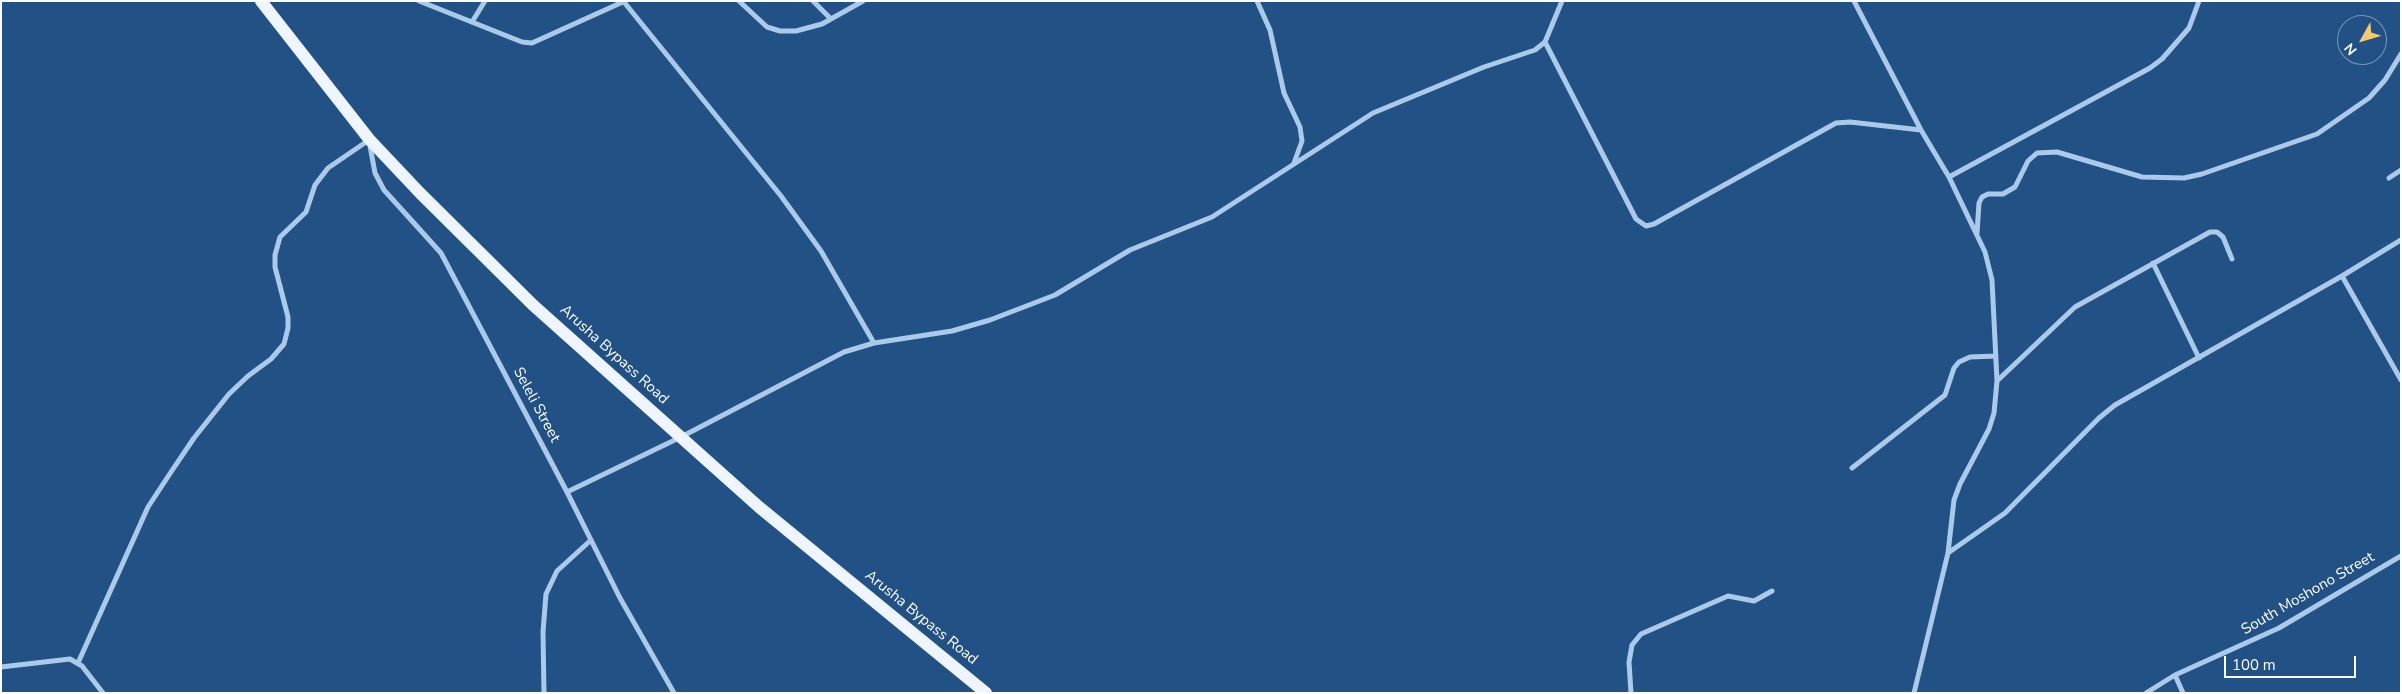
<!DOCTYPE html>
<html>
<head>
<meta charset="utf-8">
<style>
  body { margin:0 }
  #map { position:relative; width:2402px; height:694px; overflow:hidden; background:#225186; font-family:"Nunito Sans",sans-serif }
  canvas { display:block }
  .frame { position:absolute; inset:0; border:2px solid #fff; pointer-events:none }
  .north { position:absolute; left:2337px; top:15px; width:50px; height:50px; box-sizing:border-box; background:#225186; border:1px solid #7a97b6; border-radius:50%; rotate:231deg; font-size:14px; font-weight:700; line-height:20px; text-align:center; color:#fff }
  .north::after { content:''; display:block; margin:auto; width:18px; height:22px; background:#f5c96d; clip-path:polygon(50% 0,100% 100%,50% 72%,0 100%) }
  .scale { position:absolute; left:2224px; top:656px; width:132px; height:22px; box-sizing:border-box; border:2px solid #fff; border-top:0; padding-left:6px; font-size:15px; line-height:18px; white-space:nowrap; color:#fff; -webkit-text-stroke:4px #225186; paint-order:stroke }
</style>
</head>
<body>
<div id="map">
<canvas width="2402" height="694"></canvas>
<div class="frame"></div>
<div class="north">N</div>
<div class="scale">100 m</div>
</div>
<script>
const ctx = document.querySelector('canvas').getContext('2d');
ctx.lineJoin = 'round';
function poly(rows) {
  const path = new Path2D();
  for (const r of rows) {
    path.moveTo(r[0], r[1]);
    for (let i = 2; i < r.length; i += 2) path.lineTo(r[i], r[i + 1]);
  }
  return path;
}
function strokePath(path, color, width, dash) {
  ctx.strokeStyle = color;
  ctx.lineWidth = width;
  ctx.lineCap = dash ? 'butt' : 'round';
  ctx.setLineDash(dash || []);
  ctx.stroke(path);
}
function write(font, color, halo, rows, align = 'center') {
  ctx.font = font + ' "Nunito Sans",sans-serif';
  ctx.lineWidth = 5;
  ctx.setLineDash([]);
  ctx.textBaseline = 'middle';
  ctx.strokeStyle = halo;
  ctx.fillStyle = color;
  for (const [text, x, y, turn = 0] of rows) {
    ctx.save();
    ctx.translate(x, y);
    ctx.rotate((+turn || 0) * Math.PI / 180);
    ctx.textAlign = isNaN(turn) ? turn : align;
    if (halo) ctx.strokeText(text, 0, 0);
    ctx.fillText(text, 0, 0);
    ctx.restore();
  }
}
strokePath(poly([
  [419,1,522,42,532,43,625,1],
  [739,1,767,27,780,31,796,31,822,24,863,1],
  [813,1,831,19],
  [1257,1,1270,30,1284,93,1300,127,1302,141,1294,163],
  [1854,1,1921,130,1949,177,1985,252,1992,280,1997,381,1994,413,1989,429,1960,484,1954,500,1948,553,1914,693],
  [624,2,781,196,821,251,874,343],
  [472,22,485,1],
  [1545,42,1636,219,1646,226,1654,224,1836,123,1850,122,1921,130],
  [370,146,375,173,384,190,441,253,567,492,620,598,674,693],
  [1949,177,2150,68,2162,59,2189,28,2199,1],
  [2389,178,2401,170],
  [1977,233,1979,203,1982,197,1988,194,2003,194,2015,187,2028,161,2037,153,2057,152,2142,177,2184,178,2202,174,2317,134,2369,98,2385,80,2401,54],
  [2153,263,2199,358],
  [2342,276,2401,380],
  [1997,381,2075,307,2210,232,2217,232,2223,237,2232,259],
  [1852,468,1945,395,1954,368,1959,362,1970,357,1996,356],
  [567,492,681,437,844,352,874,343,952,331,990,320,1055,295,1130,250,1212,217,1373,113,1484,67,1535,50,1545,42,1562,1],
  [1948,553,2005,513,2099,418,2115,405,2342,276,2401,240],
  [78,663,148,507,171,472,194,438,229,394,248,376,271,359,284,344,288,328,288,317,275,267,275,255,280,237,306,212,315,185,328,168,369,140],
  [1,667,70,659,82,666,103,693],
  [2175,675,2183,693],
  [544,693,543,632,546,594,557,571,591,540],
  [1631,693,1629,662,1632,645,1641,634,1728,596,1754,601,1772,591],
  [2146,693,2175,675,2279,628,2401,556]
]), '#abcae9', 5);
strokePath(poly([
  [261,1,369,139,420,193,533,305,759,507,986,693]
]), '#eff5fe', 12);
write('15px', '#fff', '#225186', [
  ["Arusha Bypass Road",614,355,42],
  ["Seleli Street",536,405,62],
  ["South Moshono Street",2308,594,-30],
  ["Arusha Bypass Road",921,618,39]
]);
</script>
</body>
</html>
